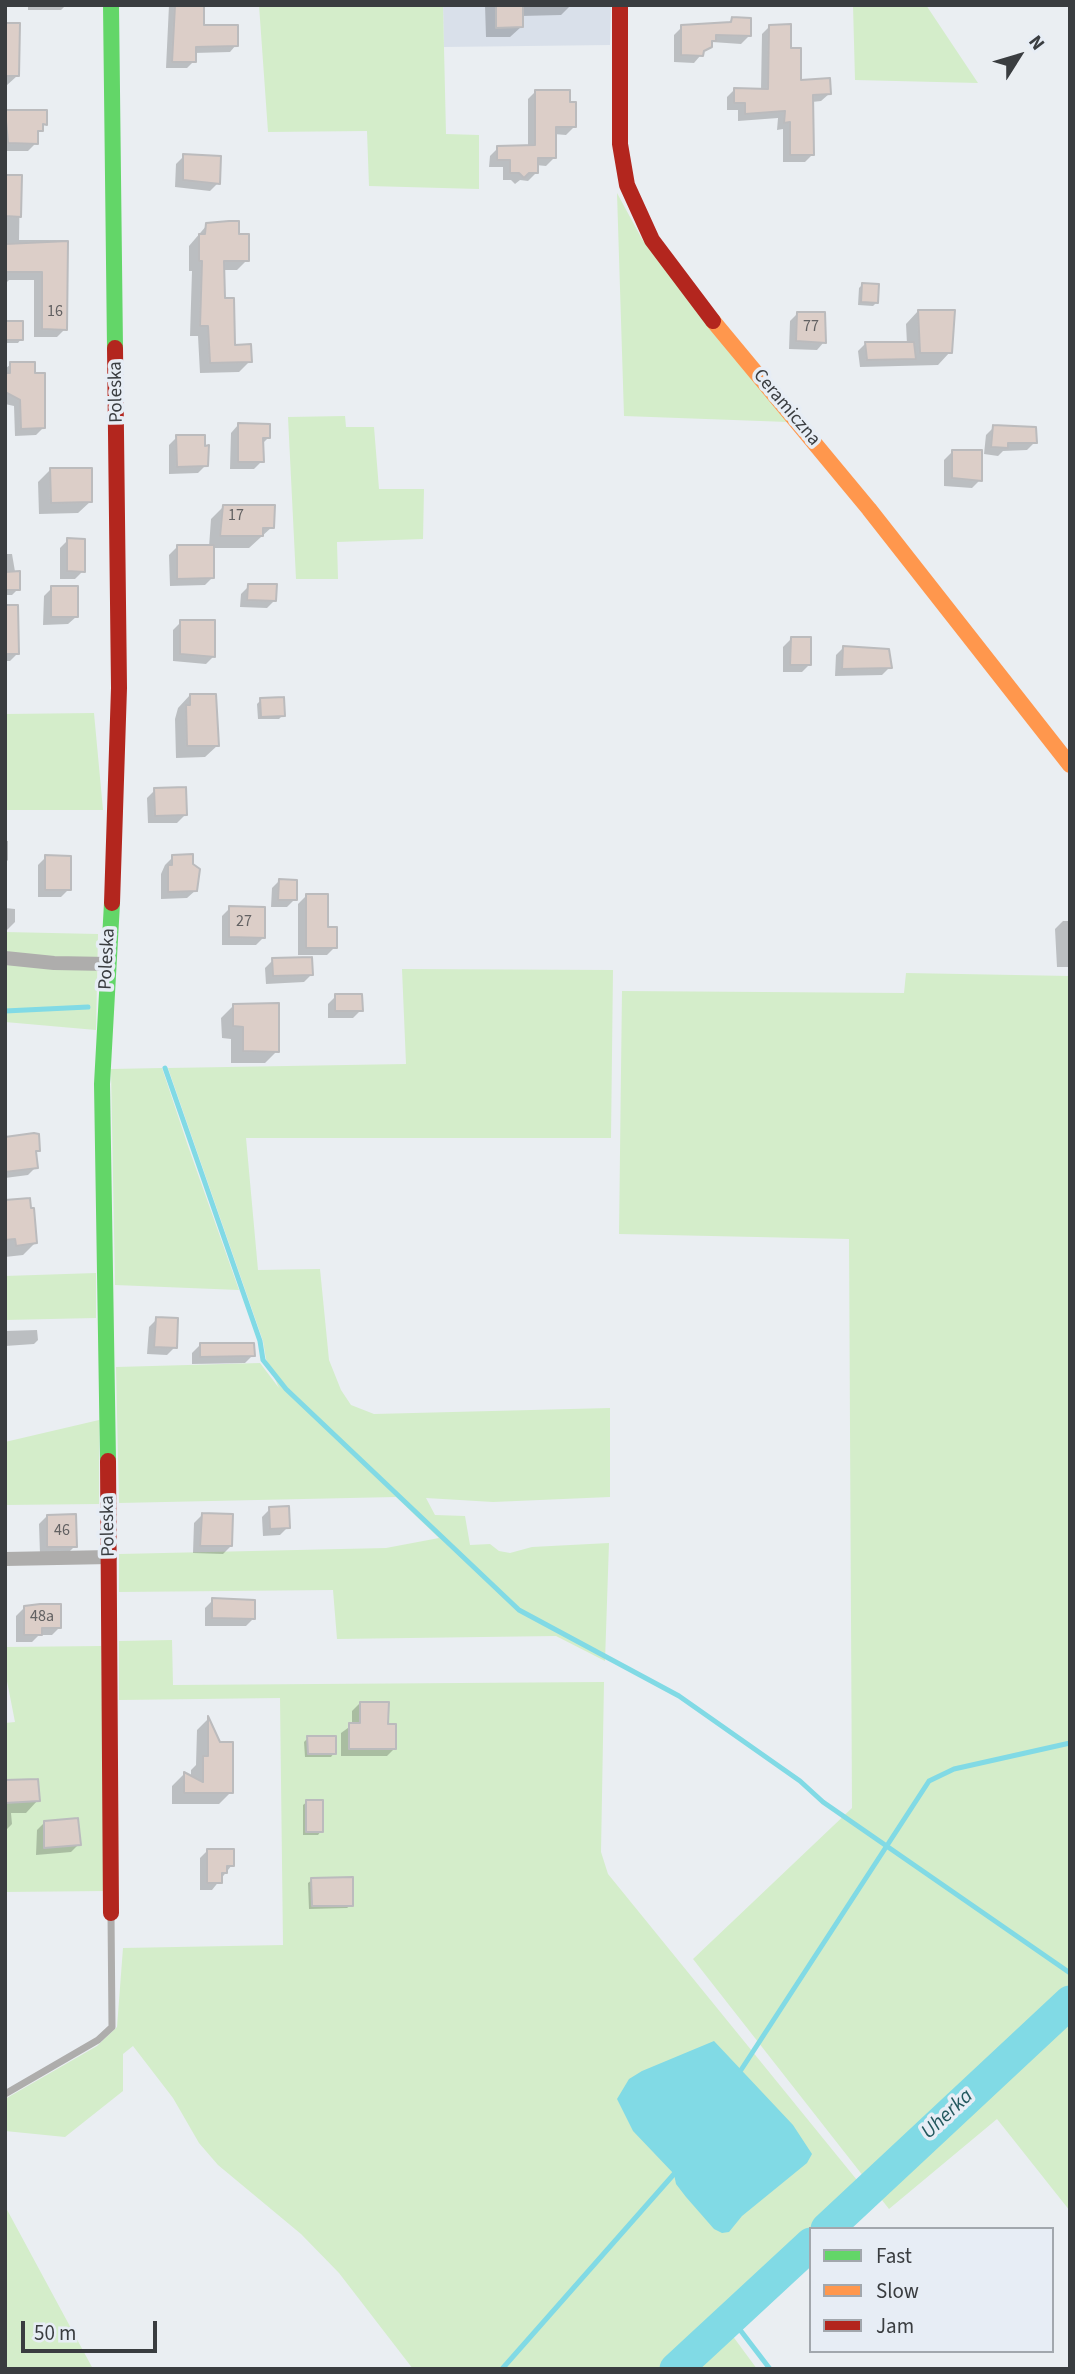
<!DOCTYPE html>
<html>
<head>
<meta charset="utf-8">
<style>
  body { margin:0 }
  #map { position:relative; width:1075px; height:2374px; overflow:hidden; background:#eaeef2; font-family:"Source Sans 3",sans-serif }
  canvas { display:block }
  .frame { position:absolute; inset:0; border:7px solid #3a3d40; pointer-events:none }
  .legend { position:absolute; left:809px; top:2227px; width:245px; height:126px; box-sizing:border-box; background:#e7edf5; border:2px solid #a2a7ad; margin:0; padding:9px 12px; list-style:none; font-size:21px; color:#3a3d40 }
  .legend li { display:flex; align-items:center; gap:14px; height:35px }
  .legend b { width:35px; border:2px solid #a2a7ad }
  .north { position:absolute; left:984px; top:21px; width:70px; height:70px; -webkit-text-stroke:5px #e7edf5; paint-order:stroke; rotate:53deg; font-size:19px; font-weight:700; line-height:28px; text-align:center; color:#3a3d40 }
  .north::after { content:''; display:block; margin:auto; width:24px; height:32px; background:#3a3d40; clip-path:polygon(50% 0,100% 100%,50% 72%,0 100%) }
  .scale { position:absolute; left:21px; top:2321px; width:136px; height:32px; box-sizing:border-box; border:4px solid #3a3d40; border-top:0; padding-left:9px; font-size:21px; line-height:24px; white-space:nowrap; color:#3a3d40; -webkit-text-stroke:5px #e7edf5; paint-order:stroke }
</style>
</head>
<body>
<div id="map">
<canvas width="1075" height="2374"></canvas>
<div class="frame"></div>
<ul class="legend">
<li><b style="height:9px;background:#63d668"></b>Fast</li>
<li><b style="height:9px;background:#ff974d"></b>Slow</li>
<li><b style="height:9px;background:#b3261e"></b>Jam</li>
</ul>
<div class="north">N</div>
<div class="scale">50 m</div>
</div>
<script>
const ctx = document.querySelector('canvas').getContext('2d');
ctx.lineJoin = 'round';
function fillPath(path, color) {
  ctx.fillStyle = color;
  ctx.fill(path, 'evenodd');
}
function poly(rows) {
  const path = new Path2D();
  for (const r of rows) {
    path.moveTo(r[0], r[1]);
    for (let i = 2; i < r.length; i += 2) path.lineTo(r[i], r[i + 1]);
  }
  return path;
}
function strokePath(path, color, width, dash) {
  ctx.strokeStyle = color;
  ctx.lineWidth = width;
  ctx.lineCap = dash ? 'butt' : 'round';
  ctx.setLineDash(dash || []);
  ctx.stroke(path);
}
function write(font, color, halo, rows, align = 'center') {
  ctx.font = font + ' "Source Sans 3",sans-serif';
  ctx.lineWidth = 7;
  ctx.setLineDash([]);
  ctx.textBaseline = 'middle';
  ctx.strokeStyle = halo;
  ctx.fillStyle = color;
  for (const [text, x, y, turn = 0] of rows) {
    ctx.save();
    ctx.translate(x, y);
    ctx.rotate((+turn || 0) * Math.PI / 180);
    ctx.textAlign = isNaN(turn) ? turn : align;
    if (halo) ctx.strokeText(text, 0, 0);
    ctx.fillText(text, 0, 0);
    ctx.restore();
  }
}
fillPath(poly([
  [443,5,611,5,610,45,444,47]
]), '#d9e0ea');
fillPath(poly([
  [259,5,443,5,446,134,479,135,479,189,369,186,367,131,268,132],
  [853,5,926,5,978,83,855,80],
  [617,193,642,239,788,422,624,416],
  [345,416,346,427,374,427,379,489,424,489,423,539,337,542,338,579,296,579,288,417],
  [94,713,103,810,5,810,5,714],
  [5,932,98,934,96,1030,5,1022],
  [402,969,613,970,611,1138,246,1138,258,1270,320,1269,329,1360,341,1390,351,1405,374,1414,610,1408,610,1497,493,1502,426,1498,435,1515,465,1516,470,1545,490,1544,499,1551,510,1553,532,1547,609,1543,605,1661,556,1636,337,1639,333,1590,119,1592,119,1554,386,1548,439,1538,396,1497,119,1503,116,1367,260,1363,279,1388,266,1359,263,1341,168,1068,406,1064],
  [906,973,1070,976,1070,2211,997,2119,889,2209,693,1959,852,1808,849,1239,619,1234,622,991,904,993],
  [162,1068,188,1146,239,1290,115,1285,111,1069],
  [96,1273,96,1318,5,1320,5,1276],
  [99,1420,99,1504,5,1505,5,1442],
  [172,1640,173,1685,604,1682,601,1852,608,1874,861,2185,662,2369,413,2369,339,2273,301,2234,218,2165,199,2143,173,2098,133,2046,123,2054,123,2091,65,2137,5,2131,5,2099,97,2046,117,2027,123,1948,283,1945,280,1698,119,1700,119,1641],
  [101,1646,105,1891,5,1892,5,1723,15,1722,5,1671,5,1647],
  [5,2206,93,2369,5,2369],
  [732,2335,757,2369,694,2369]
]), '#d4edca');
fillPath(poly([
  [714,2041,793,2125,812,2154,807,2163,742,2216,729,2232,722,2233,714,2229,686,2197,676,2184,674,2174,633,2131,617,2099,629,2079,642,2071]
]), '#81dae5');
fillPath(poly([
  [28,5,66,5,61,10,28,10],
  [169,5,202,5,202,26,236,45,230,52,194,53,194,61,187,68,166,68],
  [485,5,571,5,561,15,521,16,521,27,510,37,486,37],
  [732,19,749,36,741,44,712,42,694,63,674,62,674,35,682,27,727,24],
  [5,25,17,76,6,86,5,86],
  [770,26,789,50,799,82,829,94,821,101,812,102,813,154,805,162,783,162,783,129,777,130,778,118,738,121,738,110,727,110,727,97,735,89,761,90,762,34],
  [536,91,574,127,566,135,554,134,554,158,546,166,536,165,536,173,528,181,520,180,515,184,511,180,503,180,503,167,489,167,490,156,498,148,528,147,528,99],
  [5,112,45,124,36,135,36,143,28,151,5,151],
  [184,156,218,183,210,191,175,187,176,164],
  [5,176,20,177,19,240,67,240,65,329,57,337,34,337,34,280,9,280,5,284],
  [207,225,237,236,247,260,237,270,223,270,223,300,233,346,250,361,239,372,200,373,198,336,190,336,192,271,189,271,189,246],
  [863,284,876,303,873,306,858,305,859,288],
  [918,311,950,352,938,365,860,367,858,351,866,343,907,344,906,324],
  [798,313,824,342,817,350,789,349,790,321],
  [5,322,21,339,18,343,5,343],
  [11,364,43,428,36,435,15,436,14,406,5,404,5,369],
  [238,425,269,437,262,444,262,461,254,469,230,469,231,433],
  [994,427,1035,442,1027,450,1003,451,998,456,984,454,986,435],
  [177,437,206,465,198,473,169,474,169,445],
  [952,452,980,480,972,488,944,486,944,460],
  [50,470,91,501,78,513,39,514,38,482],
  [224,506,272,527,249,548,212,548,213,577,205,585,170,586,169,555,177,547,209,547,211,519],
  [68,540,83,571,75,579,60,579,60,548],
  [5,554,12,554,18,589,12,595,5,595],
  [249,586,275,600,267,608,240,607,241,594],
  [52,588,76,617,68,624,43,625,44,596],
  [181,622,214,656,206,664,173,661,173,630],
  [5,626,18,653,10,661,5,661],
  [791,639,810,664,802,672,783,672,783,647],
  [844,647,890,667,882,675,835,676,836,655],
  [190,695,218,745,205,757,176,758,175,719,178,708],
  [261,700,283,715,279,719,258,719,257,704],
  [155,790,185,815,177,823,148,823,147,798],
  [5,841,8,841,8,860,5,863],
  [192,856,196,890,187,898,161,899,161,874,165,865,173,857],
  [46,857,69,889,61,897,38,897,38,865],
  [280,880,295,899,287,907,271,907,272,888],
  [306,896,335,947,327,955,298,955,298,904],
  [5,908,15,909,15,922,7,930],
  [230,908,264,937,256,945,222,945,222,916],
  [1063,921,1070,921,1070,967,1057,967,1055,929],
  [273,960,312,974,304,982,266,984,265,968],
  [336,996,361,1010,353,1018,328,1018,328,1004],
  [234,1005,277,1051,265,1063,231,1063,231,1039,222,1038,221,1018],
  [5,1140,39,1150,35,1154,36,1167,28,1175,5,1178],
  [5,1202,35,1243,23,1255,5,1257],
  [157,1319,175,1347,167,1355,147,1354,149,1327],
  [37,1330,38,1340,34,1344,5,1346,5,1331],
  [200,1345,253,1355,245,1363,192,1364,192,1353],
  [270,1509,288,1527,280,1535,263,1536,262,1517],
  [202,1515,231,1546,223,1554,193,1553,194,1523],
  [47,1516,75,1546,67,1554,40,1554,39,1524],
  [213,1600,254,1618,246,1626,205,1626,205,1608],
  [24,1608,60,1627,52,1635,39,1635,32,1642,16,1642,16,1616],
  [360,1703,387,1725,395,1748,387,1756,341,1756,341,1733,352,1725,352,1711],
  [208,1719,219,1744,231,1792,219,1804,172,1804,172,1786,184,1774,191,1778,191,1770,196,1765,197,1730],
  [308,1738,334,1753,331,1757,305,1757,304,1742],
  [5,1782,38,1800,26,1813,11,1813,12,1824,5,1831],
  [307,1802,321,1831,318,1835,303,1835,303,1805],
  [45,1822,79,1844,71,1852,36,1855,37,1830],
  [208,1850,232,1865,212,1890,200,1890,200,1858],
  [312,1880,351,1905,347,1908,309,1909,308,1883]
]), '#0003');
strokePath(poly([
  [5,1011,88,1007],
  [165,1068,260,1341,263,1360,286,1389,519,1610,679,1696,800,1781,823,1802,1070,1973],
  [741,2070,929,1781,954,1769,1070,1743],
  [731,2318,770,2369],
  [502,2369,674,2174]
]), '#81dae5', 5);
strokePath(poly([
  [827,2229,1070,2002],
  [676,2369,811,2244]
]), '#81dae5', 33);
const building = poly([
  [175,5,204,5,204,25,238,25,238,46,196,47,196,62,172,62,175,5],
  [496,5,523,5,523,27,496,28,496,5],
  [732,17,751,18,751,36,716,35,716,41,712,41,712,47,704,51,703,56,681,55,681,25,731,22,732,17],
  [5,23,20,23,19,76,5,76,5,23],
  [791,24,791,48,801,48,801,80,830,78,831,94,813,95,814,155,790,155,790,122,784,123,785,111,745,114,745,103,734,103,734,88,768,89,769,25,791,24],
  [535,90,570,90,570,102,576,102,576,127,556,127,556,158,538,158,538,173,529,173,524,178,519,173,510,173,510,160,497,160,497,146,535,145,535,90],
  [5,110,47,110,47,125,43,124,43,131,38,131,38,144,8,143,5,110],
  [183,154,221,156,220,184,183,180,183,154],
  [5,175,22,175,21,217,5,216,5,175],
  [229,221,239,221,239,234,249,234,249,261,224,261,225,298,234,298,235,345,251,344,252,362,210,363,208,326,200,326,202,261,199,261,199,234,205,234,206,223,229,221],
  [68,241,67,330,42,329,42,272,5,272,5,244,68,241],
  [862,283,879,284,878,303,861,302,862,283],
  [918,310,955,310,952,353,920,353,918,310],
  [797,312,825,312,826,343,796,341,797,312],
  [5,321,23,321,23,340,5,340,5,321],
  [865,342,914,342,916,359,867,360,865,342],
  [10,362,35,362,35,373,45,373,45,428,21,429,20,400,5,392,5,373,10,373,10,362],
  [238,423,270,424,270,438,263,438,264,462,238,462,238,423],
  [993,425,1036,427,1037,443,1008,443,1008,448,991,447,993,425],
  [176,435,205,435,205,446,209,445,208,466,177,467,176,435],
  [952,450,982,450,982,481,952,478,952,450],
  [50,468,92,468,92,502,51,503,50,468],
  [223,505,275,505,274,528,263,528,263,536,220,536,223,505],
  [67,538,85,539,85,572,67,571,67,538],
  [177,545,214,545,214,578,177,579,177,545],
  [20,571,20,590,5,590,5,572,20,571],
  [248,584,277,584,276,601,247,600,248,584],
  [51,586,78,586,78,617,51,617,51,586],
  [5,605,18,605,19,654,5,654,5,605],
  [180,620,215,620,215,657,180,654,180,620],
  [791,637,811,637,811,665,790,665,791,637],
  [843,646,889,649,892,668,842,669,843,646],
  [190,694,216,694,219,746,187,746,186,705,190,705,190,694],
  [284,697,285,716,261,717,260,698,284,697],
  [186,787,187,815,155,816,154,788,186,787],
  [193,854,193,864,200,869,197,891,168,892,168,865,172,865,172,855,193,854],
  [45,855,71,856,71,890,45,890,45,855],
  [279,879,297,880,297,900,278,900,279,879],
  [306,894,328,894,328,927,337,927,337,948,306,948,306,894],
  [229,906,265,907,265,938,229,937,229,906],
  [312,957,313,975,273,976,272,958,312,957],
  [335,994,362,994,363,1011,335,1011,335,994],
  [279,1003,279,1052,243,1051,243,1027,233,1026,233,1004,279,1003],
  [34,1133,39,1134,40,1151,36,1151,38,1168,5,1172,5,1137,34,1133],
  [30,1198,31,1208,34,1208,37,1243,16,1246,15,1239,5,1240,5,1200,30,1198],
  [156,1317,178,1318,177,1348,154,1347,156,1317],
  [200,1343,254,1343,255,1356,200,1357,200,1343],
  [289,1506,290,1528,270,1529,269,1507,289,1506],
  [202,1513,233,1514,232,1546,200,1546,202,1513],
  [76,1514,77,1547,47,1547,47,1515,76,1514],
  [212,1598,255,1600,255,1619,212,1618,212,1598],
  [40,1604,61,1604,61,1628,42,1628,42,1635,24,1635,24,1606,40,1604],
  [360,1702,389,1702,388,1724,396,1724,396,1749,349,1749,349,1723,360,1723,360,1702],
  [208,1716,220,1742,233,1742,233,1793,184,1793,184,1772,203,1782,203,1756,208,1756,208,1716],
  [307,1736,336,1736,336,1754,308,1754,307,1736],
  [38,1779,40,1801,5,1803,5,1780,38,1779],
  [306,1800,323,1800,323,1832,306,1832,306,1800],
  [78,1818,81,1845,44,1848,44,1821,78,1818],
  [207,1849,234,1849,234,1866,227,1866,227,1873,222,1873,222,1883,207,1883,207,1849],
  [353,1877,353,1906,312,1906,311,1878,353,1877]
]);
fillPath(building, '#dccec8');
strokePath(building, '#bbbbbd', 2);
strokePath(poly([
  [5,2094,98,2040,112,2027,111,1913]
]), '#aeadac', 7);
strokePath(poly([
  [5,958,54,963,108,964],
  [5,1559,110,1557]
]), '#aeadac', 14);
strokePath(poly([
  [111,5,115,348],
  [108,1461,102,1084,112,903]
]), '#63d668', 16);
strokePath(poly([
  [713,321,869,509,1070,765]
]), '#ff974d', 16);
strokePath(poly([
  [620,5,620,144,627,185,652,240,713,321],
  [112,903,119,688,115,348],
  [108,1461,111,1913]
]), '#b3261e', 16);
write('16px', '#626162', null, [
  ["16",55,312],
  ["77",811,327],
  ["17",236,516],
  ["27",244,922],
  ["46",62,1531],
  ["48a",42,1617]
]);
write('19px', '#3a3d40', '#e7edf5', [
  ["Poleska",117,392,-91],
  ["Ceramiczna",786,408,50],
  ["Poleska",108,959,-87],
  ["Poleska",109,1526,-91]
]);
write('italic 21px', '#24595f', '#e7edf5', [
  ["Uherka",948,2115,-43]
]);
</script>
</body>
</html>
